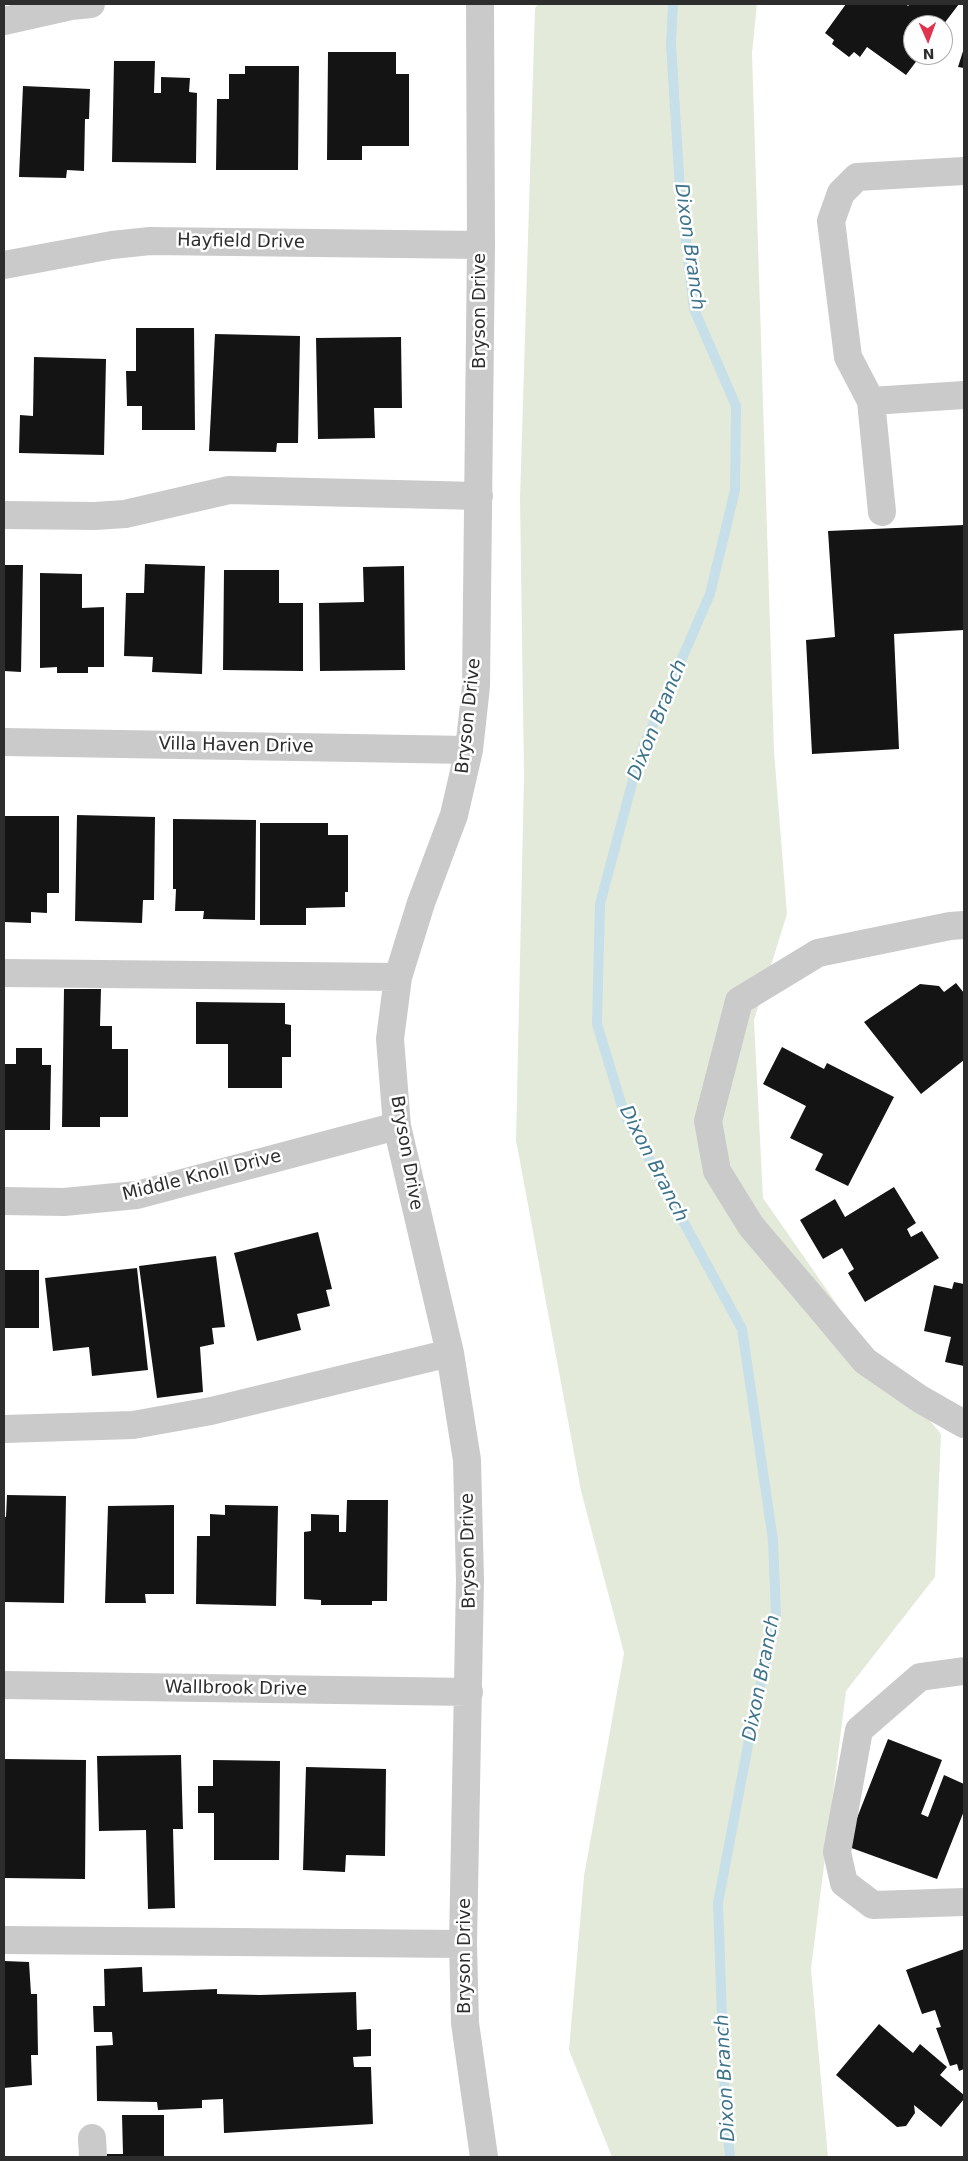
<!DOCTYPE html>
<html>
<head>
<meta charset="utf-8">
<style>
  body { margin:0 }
  #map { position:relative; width:968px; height:2161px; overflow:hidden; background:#fff; font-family:"DejaVu Sans",sans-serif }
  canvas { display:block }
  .frame { position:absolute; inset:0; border:5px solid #2d2d2d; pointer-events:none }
  .north { position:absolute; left:903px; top:15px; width:50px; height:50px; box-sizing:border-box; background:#fff; border:1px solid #ababab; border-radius:50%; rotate:178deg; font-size:14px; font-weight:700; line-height:20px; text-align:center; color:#2d2d2d }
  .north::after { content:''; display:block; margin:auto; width:18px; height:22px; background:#de3450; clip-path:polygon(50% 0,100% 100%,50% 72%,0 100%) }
</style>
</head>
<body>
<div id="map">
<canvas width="968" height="2161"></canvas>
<div class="frame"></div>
<div class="north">N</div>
</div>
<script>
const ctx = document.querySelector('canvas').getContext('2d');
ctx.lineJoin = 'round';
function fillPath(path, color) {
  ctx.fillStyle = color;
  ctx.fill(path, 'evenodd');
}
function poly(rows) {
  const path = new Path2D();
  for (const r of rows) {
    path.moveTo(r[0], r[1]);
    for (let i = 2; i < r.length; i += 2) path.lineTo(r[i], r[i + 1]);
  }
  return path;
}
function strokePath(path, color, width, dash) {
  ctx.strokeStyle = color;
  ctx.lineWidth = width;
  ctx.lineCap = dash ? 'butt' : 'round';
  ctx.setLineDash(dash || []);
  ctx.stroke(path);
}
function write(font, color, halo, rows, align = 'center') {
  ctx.font = font + ' "DejaVu Sans",sans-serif';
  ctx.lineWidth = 5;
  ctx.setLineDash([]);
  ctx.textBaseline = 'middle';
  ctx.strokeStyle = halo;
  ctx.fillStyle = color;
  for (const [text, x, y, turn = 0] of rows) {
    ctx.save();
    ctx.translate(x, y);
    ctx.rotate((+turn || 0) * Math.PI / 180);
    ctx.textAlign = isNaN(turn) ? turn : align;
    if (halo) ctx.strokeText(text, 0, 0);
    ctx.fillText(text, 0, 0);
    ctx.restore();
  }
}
fillPath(poly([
  [538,4,757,4,752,53,774,751,787,914,754,1020,763,1198,852,1326,941,1434,935,1577,846,1691,811,1969,828,2157,612,2157,569,2050,584,1876,624,1653,581,1491,516,1140,524,776,520,499,535,8]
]), '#e4eada');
strokePath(poly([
  [673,4,671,44,680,190,694,309,736,406,735,490,710,594,639,757,600,904,597,1024,624,1113,742,1329,773,1540,776,1615,752,1724,718,1903,725,2103,730,2157]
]), '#c7dfe9', 10);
fillPath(poly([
  [846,4,906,4,908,6,910,4,959,4,943,25,913,25,913,55,921,55,906,75,867,47,860,57,854,52,849,57,832,44,834,40,825,33],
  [964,48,964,68,958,67],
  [328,52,396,52,396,74,409,74,409,146,362,146,362,160,327,160],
  [114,61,155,61,154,93,161,93,161,77,190,78,189,92,197,93,196,163,112,162],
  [245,66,299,66,298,170,216,170,217,99,229,99,229,74,245,74],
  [23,86,90,89,89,119,85,119,84,171,67,170,66,178,19,177],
  [136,328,194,328,195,430,142,430,142,406,127,406,126,371,136,371],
  [215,334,300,336,298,443,277,443,276,452,209,451],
  [401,337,402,408,374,408,375,438,318,439,316,338],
  [34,357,106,359,104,455,19,453,20,415,33,416],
  [964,525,964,630,894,634,899,749,812,754,806,640,835,637,828,531],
  [145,564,205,566,202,674,152,672,153,657,124,656,126,593,144,593],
  [4,565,23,565,21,672,4,671],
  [404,566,405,670,320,671,319,603,364,602,363,567],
  [224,570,279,570,279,603,303,603,303,671,223,670],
  [40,573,82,574,82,608,104,607,104,667,88,667,88,673,57,673,57,667,40,668],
  [77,815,155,817,154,900,143,900,142,923,75,921],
  [4,816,59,816,59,893,47,893,47,913,31,912,31,923,4,922],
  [173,819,256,820,255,920,203,919,204,911,175,911,176,889,173,889],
  [260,823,328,823,328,835,348,835,348,892,345,892,345,907,306,908,306,925,260,925],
  [956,983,964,993,964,1060,921,1094,864,1022,920,984,939,986,944,992],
  [64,989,101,989,100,1026,112,1026,112,1049,128,1049,128,1117,100,1117,100,1127,62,1127],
  [196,1002,285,1003,285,1024,291,1025,291,1057,282,1057,282,1088,228,1088,228,1044,196,1044],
  [782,1047,824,1069,827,1063,894,1097,848,1186,815,1170,823,1154,790,1138,806,1106,763,1084],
  [16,1048,42,1048,42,1065,51,1065,50,1130,4,1130,4,1064,16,1064],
  [894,1187,916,1223,907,1229,911,1237,922,1231,939,1258,865,1302,848,1273,854,1269,842,1248,823,1259,800,1220,835,1199,845,1217],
  [318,1232,332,1289,326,1290,330,1306,297,1314,301,1330,257,1341,234,1253],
  [216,1256,225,1327,212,1328,214,1344,200,1347,203,1392,157,1398,139,1266],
  [137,1268,148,1370,92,1376,89,1347,53,1351,45,1278],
  [4,1270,39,1270,39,1328,4,1328],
  [954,1282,964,1284,964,1366,945,1362,951,1337,924,1331,934,1285,952,1289],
  [7,1495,66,1496,64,1603,4,1602,4,1517,6,1517],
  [347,1500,388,1500,387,1601,372,1601,372,1605,321,1605,321,1600,304,1599,304,1532,311,1531,311,1514,339,1515,339,1532,346,1532],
  [174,1505,174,1594,145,1594,146,1603,105,1603,108,1506],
  [225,1505,278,1506,276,1606,196,1604,197,1536,210,1536,210,1514,225,1515],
  [888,1739,942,1760,921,1814,928,1817,944,1775,964,1784,964,1811,937,1879,846,1846],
  [181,1755,183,1829,173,1829,175,1908,148,1909,146,1830,99,1831,97,1756],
  [4,1759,86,1760,85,1879,4,1878],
  [213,1760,280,1761,279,1860,214,1860,214,1813,198,1813,198,1786,213,1786],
  [306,1767,386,1769,385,1856,346,1855,345,1872,303,1870],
  [964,1949,964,2069,959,2071,957,2064,950,2066,936,2028,941,2027,935,2010,922,2014,906,1970],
  [4,1961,29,1962,31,1994,37,1994,38,2055,31,2055,32,2085,4,2088],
  [142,1967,143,1992,217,1989,217,1994,260,1995,356,1992,357,2030,371,2029,371,2056,353,2057,354,2067,371,2067,373,2124,224,2133,223,2099,202,2100,202,2108,158,2110,157,2102,97,2101,96,2046,113,2045,112,2032,94,2032,93,2006,105,2006,104,1969],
  [879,2024,913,2053,920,2044,947,2067,940,2075,964,2095,964,2099,941,2127,914,2105,915,2113,906,2126,897,2127,836,2075],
  [122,2115,164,2115,164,2157,107,2157,107,2154,123,2154]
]), '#141414');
strokePath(poly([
  [480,4,481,245,476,686,469,750,454,815,421,903,398,977,390,1039,397,1126,450,1353,467,1460,470,1580,463,1944,465,2023,484,2157],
  [4,21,71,6,91,4],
  [964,171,857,177,841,193,831,221,848,357,871,401,964,395],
  [4,265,112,245,150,241,481,245],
  [871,401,882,512],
  [4,515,95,516,125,514,229,490,479,496],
  [4,742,469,750],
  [964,925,950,926,818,953,739,1001,708,1121,717,1171,751,1226,824,1312,865,1361,920,1399,964,1424],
  [4,973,398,977],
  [4,1201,64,1202,137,1195,397,1126],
  [4,1429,133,1425,211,1411,450,1353],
  [964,1671,920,1677,859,1730,837,1852,844,1883,873,1905,964,1902],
  [4,1685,469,1692],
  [4,1940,463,1944],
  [92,2138,93,2157]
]), '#cacaca', 28);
write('18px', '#2d2d2d', '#fff', [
  ["Hayfield Drive",241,242,1],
  ["Bryson Drive",480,311,-90],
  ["Bryson Drive",469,716,-84],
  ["Villa Haven Drive",236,746,1],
  ["Bryson Drive",406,1153,80],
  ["Middle Knoll Drive",202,1176,-14],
  ["Bryson Drive",469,1551,-91],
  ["Wallbrook Drive",236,1689,1],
  ["Bryson Drive",465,1956,-90]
]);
write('italic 19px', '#3e748b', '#fff', [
  ["Dixon Branch",689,247,82],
  ["Dixon Branch",658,720,-68],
  ["Dixon Branch",653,1164,63],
  ["Dixon Branch",762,1678,-79],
  ["Dixon Branch",726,2078,-93]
]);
</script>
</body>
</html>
